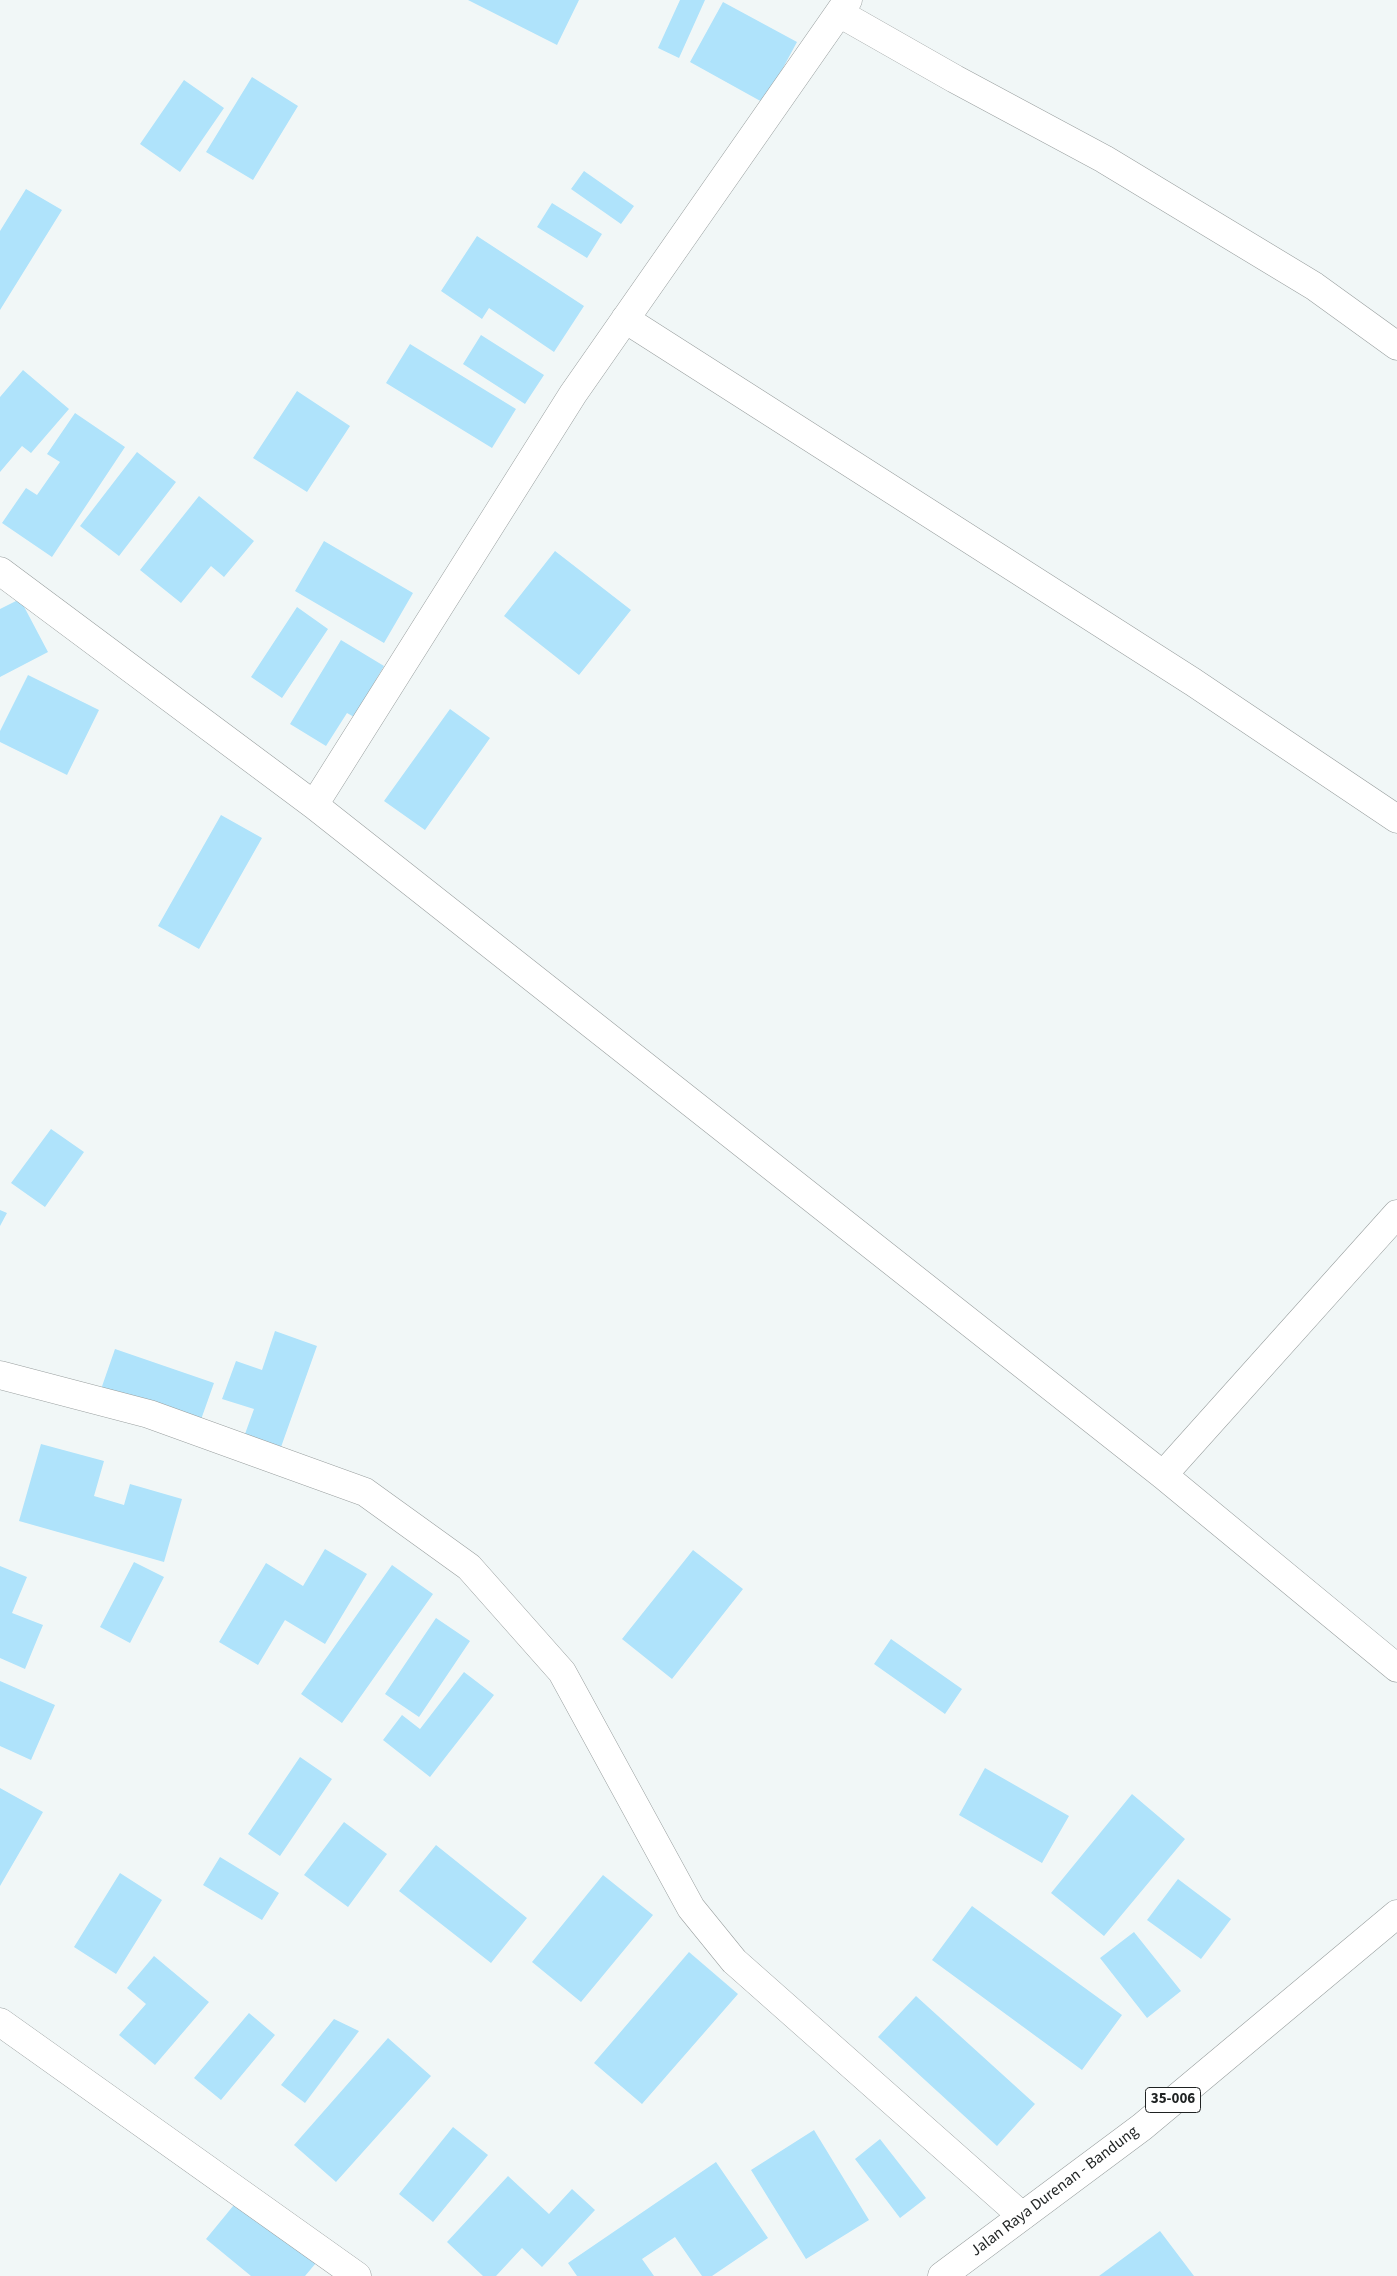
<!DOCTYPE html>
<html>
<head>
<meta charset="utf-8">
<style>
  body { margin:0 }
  canvas { display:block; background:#f1f7f7 }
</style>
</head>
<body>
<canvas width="1397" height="2276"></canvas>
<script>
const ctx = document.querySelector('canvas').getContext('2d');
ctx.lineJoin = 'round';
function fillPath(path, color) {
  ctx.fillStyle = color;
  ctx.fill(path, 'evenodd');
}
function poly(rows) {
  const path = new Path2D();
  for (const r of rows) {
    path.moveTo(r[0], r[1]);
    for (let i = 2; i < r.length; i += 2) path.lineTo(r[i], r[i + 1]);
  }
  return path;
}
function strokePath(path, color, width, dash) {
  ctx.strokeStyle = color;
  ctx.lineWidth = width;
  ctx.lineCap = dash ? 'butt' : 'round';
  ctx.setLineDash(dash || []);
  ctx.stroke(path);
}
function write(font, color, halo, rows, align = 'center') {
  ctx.font = font + ' "Source Sans 3",sans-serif';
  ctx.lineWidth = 5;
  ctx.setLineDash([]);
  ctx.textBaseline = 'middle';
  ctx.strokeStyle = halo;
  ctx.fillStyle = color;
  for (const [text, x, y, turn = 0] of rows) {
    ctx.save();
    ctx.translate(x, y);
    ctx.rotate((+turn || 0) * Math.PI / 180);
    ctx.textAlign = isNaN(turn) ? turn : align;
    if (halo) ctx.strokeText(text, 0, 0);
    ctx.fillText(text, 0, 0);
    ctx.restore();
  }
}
fillPath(poly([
  [468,0,579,0,557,45],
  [680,0,705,0,679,58,658,48],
  [723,2,797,42,764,103,690,62],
  [252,77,298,106,253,180,206,152],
  [184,80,224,108,180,172,140,144],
  [584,171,634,206,621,224,571,189],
  [26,189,62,210,0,310,0,231],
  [552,203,602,234,587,258,537,227],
  [477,236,584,306,554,352,489,308,482,319,441,291],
  [481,335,544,375,525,404,463,364],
  [410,344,516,409,492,448,386,383],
  [23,370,69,409,31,453,22,446,0,472,0,397],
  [297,391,350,426,307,492,253,458],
  [75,413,125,447,52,557,2,523,26,488,37,495,60,462,47,454],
  [137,452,176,482,119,556,80,526],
  [199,496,254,541,224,577,211,566,181,603,140,570],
  [324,541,413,593,384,643,295,591],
  [555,551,631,610,579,675,504,616],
  [20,599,48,652,0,677,0,609],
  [297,607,328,629,282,698,251,677],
  [341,640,384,666,354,717,347,713,326,746,290,724],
  [28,675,99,710,67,775,0,742,0,731],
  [450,709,490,738,425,830,384,801],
  [221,815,262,838,199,949,158,926],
  [51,1129,84,1152,45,1207,11,1183],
  [0,1210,7,1213,0,1226],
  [275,1331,317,1346,281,1447,245,1434,254,1409,222,1399,236,1361,262,1370],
  [115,1349,214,1383,198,1428,99,1395],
  [41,1444,104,1461,94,1496,124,1505,130,1484,182,1499,164,1562,19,1521],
  [325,1549,367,1574,325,1644,285,1620,258,1665,219,1642,266,1563,303,1586],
  [693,1550,743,1589,672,1679,622,1639],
  [134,1562,164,1577,130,1643,100,1627],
  [392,1565,433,1594,342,1723,301,1694],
  [0,1566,27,1577,12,1613,43,1625,25,1669,0,1658],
  [436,1618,470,1641,419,1717,385,1694],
  [891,1639,962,1689,945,1714,874,1664],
  [464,1672,494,1695,430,1777,383,1740,402,1715,420,1729],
  [0,1681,55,1705,31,1760,0,1746],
  [300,1757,332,1779,280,1856,248,1834],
  [985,1768,1069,1816,1042,1863,959,1815],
  [0,1788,43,1812,0,1886],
  [1132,1794,1185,1839,1104,1936,1051,1893],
  [344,1822,387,1854,348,1907,304,1875],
  [436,1845,527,1918,491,1963,399,1891],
  [220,1857,279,1893,262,1920,203,1885],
  [120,1873,162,1900,116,1974,74,1947],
  [603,1875,653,1915,581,2002,532,1962],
  [1178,1879,1231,1919,1201,1959,1147,1920],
  [972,1906,1122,2015,1082,2070,932,1960],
  [1134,1932,1181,1991,1147,2018,1100,1958],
  [689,1952,738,1994,642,2104,594,2063],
  [154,1956,209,2002,155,2065,119,2035,146,2004,127,1988],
  [916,1996,1035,2104,997,2146,878,2037],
  [249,2013,275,2035,221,2100,194,2078],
  [334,2019,359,2031,305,2103,281,2085],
  [388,2038,431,2076,336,2182,294,2145],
  [453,2127,488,2155,433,2222,399,2194],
  [814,2130,869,2220,806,2259,751,2170],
  [880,2139,926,2198,900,2218,855,2159],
  [716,2162,768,2238,712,2276,702,2276,675,2237,642,2259,654,2276,577,2276,568,2263],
  [508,2176,549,2214,572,2189,595,2210,542,2267,522,2248,496,2276,483,2276,447,2242],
  [238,2200,316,2263,305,2276,251,2276,206,2239],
  [1160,2231,1194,2276,1099,2276]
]), '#afe3fb');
const minor = poly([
  [839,13,955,79,1104,159,1314,286,1397,346],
  [625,319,1193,682,1397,819],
  [0,571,314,805,1163,1475,1397,1668],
  [314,805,573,394,848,0],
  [0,1375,149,1414,365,1492,469,1567,562,1672,691,1908,734,1961,1022,2216],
  [1163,1475,1397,1214],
  [0,2022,357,2276]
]);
const primary = poly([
  [942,2276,1142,2127,1397,1914]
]);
strokePath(minor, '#999f9f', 29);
strokePath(primary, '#999f9f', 29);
strokePath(minor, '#fff', 28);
strokePath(primary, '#fff', 28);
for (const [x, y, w] of [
  [1173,2100,55]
]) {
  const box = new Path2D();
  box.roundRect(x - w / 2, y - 12.5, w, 25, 4);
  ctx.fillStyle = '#fff';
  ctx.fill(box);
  strokePath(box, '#1f2222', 1);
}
write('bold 15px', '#1f2222', null, [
  ["35-006",1173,2100]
]);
write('16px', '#1f2222', '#fff', [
  ["Jalan Raya Durenan - Bandung",1055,2192,-37]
]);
</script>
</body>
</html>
